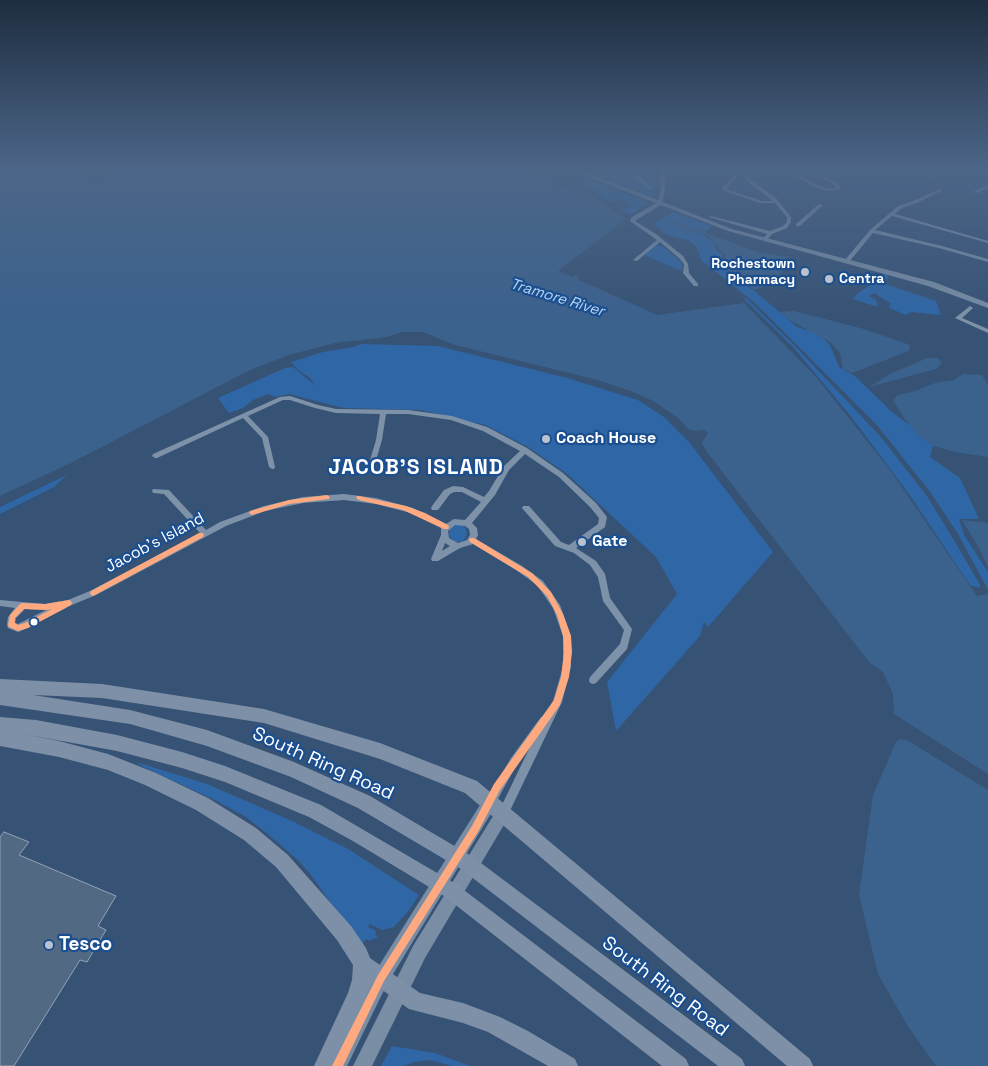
<!DOCTYPE html>
<html>
<head>
<meta charset="utf-8">
<style>
  body { margin:0 }
  canvas { display:block; background:#365274 }
</style>
</head>
<body>
<canvas width="988" height="1066"></canvas>
<script>
const ctx = document.querySelector('canvas').getContext('2d');
ctx.lineJoin = 'round';
function fillPath(path, color) {
  ctx.fillStyle = color;
  ctx.fill(path, 'evenodd');
}
function poly(rows) {
  const path = new Path2D();
  for (const r of rows) {
    if (r.length === 3) {
      path.moveTo(r[0] + r[2], r[1]);
      path.arc(r[0], r[1], r[2], 0, 2 * Math.PI);
      continue;
    }
    path.moveTo(r[0], r[1]);
    for (let i = 2; i < r.length; i += 2) path.lineTo(r[i], r[i + 1]);
  }
  return path;
}
function strokePath(path, color, width, dash) {
  ctx.strokeStyle = color;
  ctx.lineWidth = width;
  ctx.lineCap = dash ? 'butt' : 'round';
  ctx.setLineDash(dash || []);
  ctx.stroke(path);
}
function write(font, color, halo, rows, align = 'center') {
  ctx.font = font + ' "Space Grotesk",sans-serif';
  ctx.lineWidth = 4.5;
  ctx.setLineDash([]);
  ctx.textBaseline = 'middle';
  ctx.strokeStyle = halo;
  ctx.fillStyle = color;
  for (const [text, x, y, turn = 0] of rows) {
    ctx.save();
    ctx.translate(x, y);
    ctx.rotate((+turn || 0) * Math.PI / 180);
    ctx.textAlign = isNaN(turn) ? turn : align;
    if (halo) ctx.strokeText(text, 0, 0);
    ctx.fillText(text, 0, 0);
    ctx.restore();
  }
}
fillPath(poly([
  [621,169,653,172,657,186,653,197,607,180,614,171],
  [583,178,648,202,648,203,630,215,621,210,631,206,620,199,611,202,604,199,581,180],
  [673,212,712,226,704,232,673,221,680,228,703,234,714,243,717,251,722,254,722,257,718,261,725,269,757,293,797,327,819,334,830,345,839,367,855,376,892,412,934,443,930,457,960,478,979,519,959,519,964,535,988,572,988,590,958,534,931,493,876,424,755,303,702,261,696,246,688,240,669,236,654,225,654,223],
  [655,245,662,246,678,259,682,264,682,271,646,256,646,254],
  [885,274,889,275,885,284,936,301,941,315,911,312,906,315,889,308,890,303,874,293,869,296,876,300,878,307,853,299,857,294],
  [746,298,794,345,880,436,927,496,961,552,980,585,979,588,970,585,911,497,853,419,794,348,744,299],
  [361,344,438,346,567,378,638,400,664,417,689,442,773,552,708,627,704,622,700,636,616,731,607,682,677,594,656,557,567,474,528,447,485,425,421,410,343,408,289,394,276,397,268,394,253,400,243,408,229,413,218,398,285,368,293,367,316,386,309,377,298,370,291,362,323,352,354,347],
  [67,475,54,487,0,514,0,507],
  [458,533,9],
  [139,763,207,784,292,821,348,849,419,895,410,909,394,927,382,930,370,924,368,927,376,931,375,935,378,937,369,941,366,939,361,946,311,875,299,861,269,835,246,817,215,800,137,764],
  [392,1046,435,1053,470,1066,452,1066,430,1060,414,1062,403,1066,381,1066]
]), '#2f66a5');
fillPath(poly([
  [73,169,85,181,96,184,127,169,521,169,546,179,557,187,583,192,591,196,626,219,558,271,572,277,575,275,579,277,577,279,657,315,744,303,817,378,890,470,977,596,988,594,988,774,894,714,893,694,883,672,869,662,707,452,702,443,708,433,704,430,696,431,688,429,678,418,653,401,633,392,598,380,455,345,423,332,402,332,387,337,335,343,289,355,250,370,73,462,0,496,0,169],
  [673,221,758,252,788,257,786,267,771,284,754,290,718,263,726,256,719,250,718,245,710,239,709,236,695,231,680,228,670,223],
  [794,311,864,329,910,345,909,351,852,373,843,369,840,353,830,342,791,321,779,312],
  [927,358,938,358,942,363,936,369,869,387,890,374],
  [963,374,982,375,988,385,988,457,955,452,931,445,916,433,904,418,893,400,898,395,915,391,935,383,954,380],
  [962,520,988,523,988,567,979,548],
  [900,739,907,740,988,790,988,1066,936,1066,907,1025,878,974,859,895,873,795,896,742]
]), '#3b618d');
strokePath(poly([
  [619,184,625,175,624,171],
  [602,192,613,188]
]), '#3b618d', 1);
const building = poly([
  [4,832,29,842,19,855,116,896,98,926,106,930,87,962,80,960,14,1066,0,1066,0,837,4,832]
]);
fillPath(building, '#526984');
strokePath(building, '#92a2b6', 1);
fillPath(poly([
  [617,169,624,169,639,176,651,188,648,189,637,178,617,169],
  [640,169,665,169,665,189,662,204,635,221,656,234,683,256,688,264,689,273,698,284,698,286,694,286,683,273,684,264,679,258,660,242,637,261,633,260,657,240,630,221,632,217,658,202,661,189,660,171,640,169],
  [739,169,743,169,750,179,776,198,791,217,791,222,787,228,772,234,767,240,763,239,767,234,709,217,711,216,770,231,783,226,787,222,787,217,775,203,760,203,722,190,722,188,735,176,736,176,736,178,726,189,762,201,773,201,747,181,739,169],
  [791,169,795,169,799,175,817,185,828,189,836,188,836,186,833,184,807,169,813,169,835,182,840,186,840,189,828,191,815,187,797,177,791,169],
  [940,169,946,169,930,178,927,177,940,169],
  [971,169,979,169,988,172,988,174,971,169],
  [988,185,988,188,977,193,973,192,988,185],
  [940,189,941,189,941,191,917,203,902,208,895,214,988,241,988,243,892,216,875,230,942,246,988,259,988,262,939,248,873,233,849,262,845,262,845,260,870,230,898,206,913,201,940,189],
  [819,204,823,205,800,226,796,226,796,224,819,204],
  [970,306,973,308,972,309,962,318,988,329,988,333,955,318,970,306],
  [290,396,318,405,336,409,408,410,452,416,487,427,527,448,563,473,596,503,607,517,605,527,576,548,596,561,605,574,610,598,632,629,627,649,596,683,593,684,590,683,589,680,590,677,620,644,624,630,603,601,598,577,590,565,574,553,555,546,522,508,523,506,529,506,561,542,569,545,598,524,599,518,590,507,559,477,525,454,509,470,495,495,472,523,477,528,478,535,476,539,522,566,543,581,560,605,571,636,571,667,562,702,507,817,503,818,499,817,498,813,530,747,517,764,494,806,490,807,486,806,485,802,511,758,541,717,545,716,553,701,563,667,563,636,553,608,537,585,516,570,473,544,460,548,438,561,432,561,431,559,441,535,441,528,411,513,376,504,344,500,303,503,265,511,226,526,96,595,67,607,66,608,21,631,18,632,8,628,7,625,8,617,15,608,0,606,0,600,45,604,68,600,90,591,200,533,164,494,153,493,152,491,153,489,169,490,206,530,220,522,264,506,303,497,344,494,376,498,413,508,446,524,454,519,465,520,481,502,462,492,454,492,450,494,438,510,432,510,431,508,432,506,444,490,453,486,463,487,484,497,489,491,504,466,520,451,483,431,451,420,408,414,386,414,382,440,376,460,373,462,370,460,376,440,380,414,336,413,315,408,290,400,283,400,248,416,268,437,275,467,274,469,272,469,269,467,262,438,243,418,157,458,155,458,152,456,153,454,280,397,290,396],
  [455,525,465,526,469,529,470,535,467,540,458,543,449,538,448,531,455,525],
  [445,543,450,546,442,551,445,543],
  [25,609,45,610,46,610,18,624,15,623,16,618,25,609]
]), '#7d92a8');
fillPath(poly([
  [607,169,613,169,602,181,598,181,598,179,607,169]
]), '#7d92a8');
fillPath(poly([
  [568,169,578,169,732,229,934,282,988,303,988,308,928,286,728,231,568,169],
  [490,794,495,797,498,802,495,807,387,984,347,1066,328,1066,375,972,485,797,490,794],
  [503,805,508,808,511,813,508,818,425,958,372,1066,353,1066,413,946,498,808,503,805]
]), '#798da4');
fillPath(poly([
  [0,679,102,684,264,709,380,743,477,781,810,1059,813,1066,787,1066,465,793,380,759,264,723,102,698,33,695,130,710,207,730,294,762,370,796,473,857,742,1059,745,1066,718,1066,461,869,358,808,291,777,207,746,130,724,0,705,0,679],
  [0,717,36,720,117,735,182,752,225,766,321,805,456,884,686,1059,689,1066,662,1066,444,896,353,841,309,817,225,782,182,768,117,751,23,734,59,741,108,754,156,773,208,798,256,828,288,855,351,926,366,948,370,958,420,993,463,1003,500,1017,528,1031,575,1059,578,1066,548,1066,488,1032,463,1023,409,1009,371,982,364,1003,335,1066,314,1066,348,993,352,980,353,965,337,940,276,867,244,840,196,810,145,785,108,770,59,757,0,746,0,717]
]), '#7e90a7');
fillPath(poly([
  [327,495,330,497,329,499,289,504,252,515,249,513,250,511,289,500,327,495],
  [357,496,359,496,406,506,425,513,448,525,449,527,448,529,444,529,403,510,359,500,356,498,357,496],
  [199,533,203,533,204,535,203,537,95,595,93,596,91,595,90,593,91,591,199,533],
  [470,538,474,538,532,573,551,592,563,614,571,636,572,652,569,677,560,705,500,790,478,832,384,981,343,1066,332,1066,378,975,472,826,494,784,554,700,561,677,564,652,563,636,557,615,547,596,528,577,470,542,469,540,470,538],
  [69,600,71,601,72,603,71,605,28,628,18,631,9,627,8,625,10,615,20,604,22,603,45,604,69,600],
  [24,609,45,610,52,609,25,623,18,625,15,623,15,618,24,609]
]), '#ffa980');
const sky = ctx.createLinearGradient(0, 0, 0, 319);
sky.addColorStop(0, '#1e2d40');
sky.addColorStop(0.53, '#4c6688');
sky.addColorStop(1, '#4c668800');
ctx.fillStyle = sky;
ctx.fillRect(0, 0, 988, 319);
for (const [x, y, r, color] of [
  [805,272,5,"#b9c2ce"],
  [829,279,5,"#b9c2ce"],
  [546,439,5,"#b9c2ce"],
  [582,542,5,"#b9c2ce"],
  [34,622,4.5,"#fff"],
  [49,945,5,"#b9c2ce"]
]) {
  const dot = new Path2D();
  dot.arc(x, y, r, 0, 2 * Math.PI);
  ctx.fillStyle = color;
  ctx.fill(dot);
  strokePath(dot, '#1b4f8f', 2);
}
write('bold 14px', '#fff', '#1b4f8f', [
  ["Rochestown",795,264],
  ["Pharmacy",795,280],
  ["Centra",839,279,"left"]
], 'right');
write('italic 15px', '#b5d3f5', '#1b4f8f', [
  ["Tramore River",557,298,17]
]);
write('bold 16px', '#fff', '#1b4f8f', [
  ["Coach House",556,439],
  ["Gate",592,542]
], 'left');
write('16px', '#fff', '#1b4f8f', [
  ["Jacob's Island",155,543,-28]
]);
write('19px', '#fff', '#1b4f8f', [
  ["South Ring Road",323,764,24],
  ["South Ring Road",665,987,37]
]);
write('bold 19px', '#fff', '#1b4f8f', [
  ["Tesco",59,945]
], 'left');
ctx.letterSpacing = '1px';
write('bold 21px', '#fff', '#1b4f8f', [
  ["JACOB'S ISLAND",416,468]
]);
ctx.letterSpacing = '0px';
</script>
</body>
</html>
